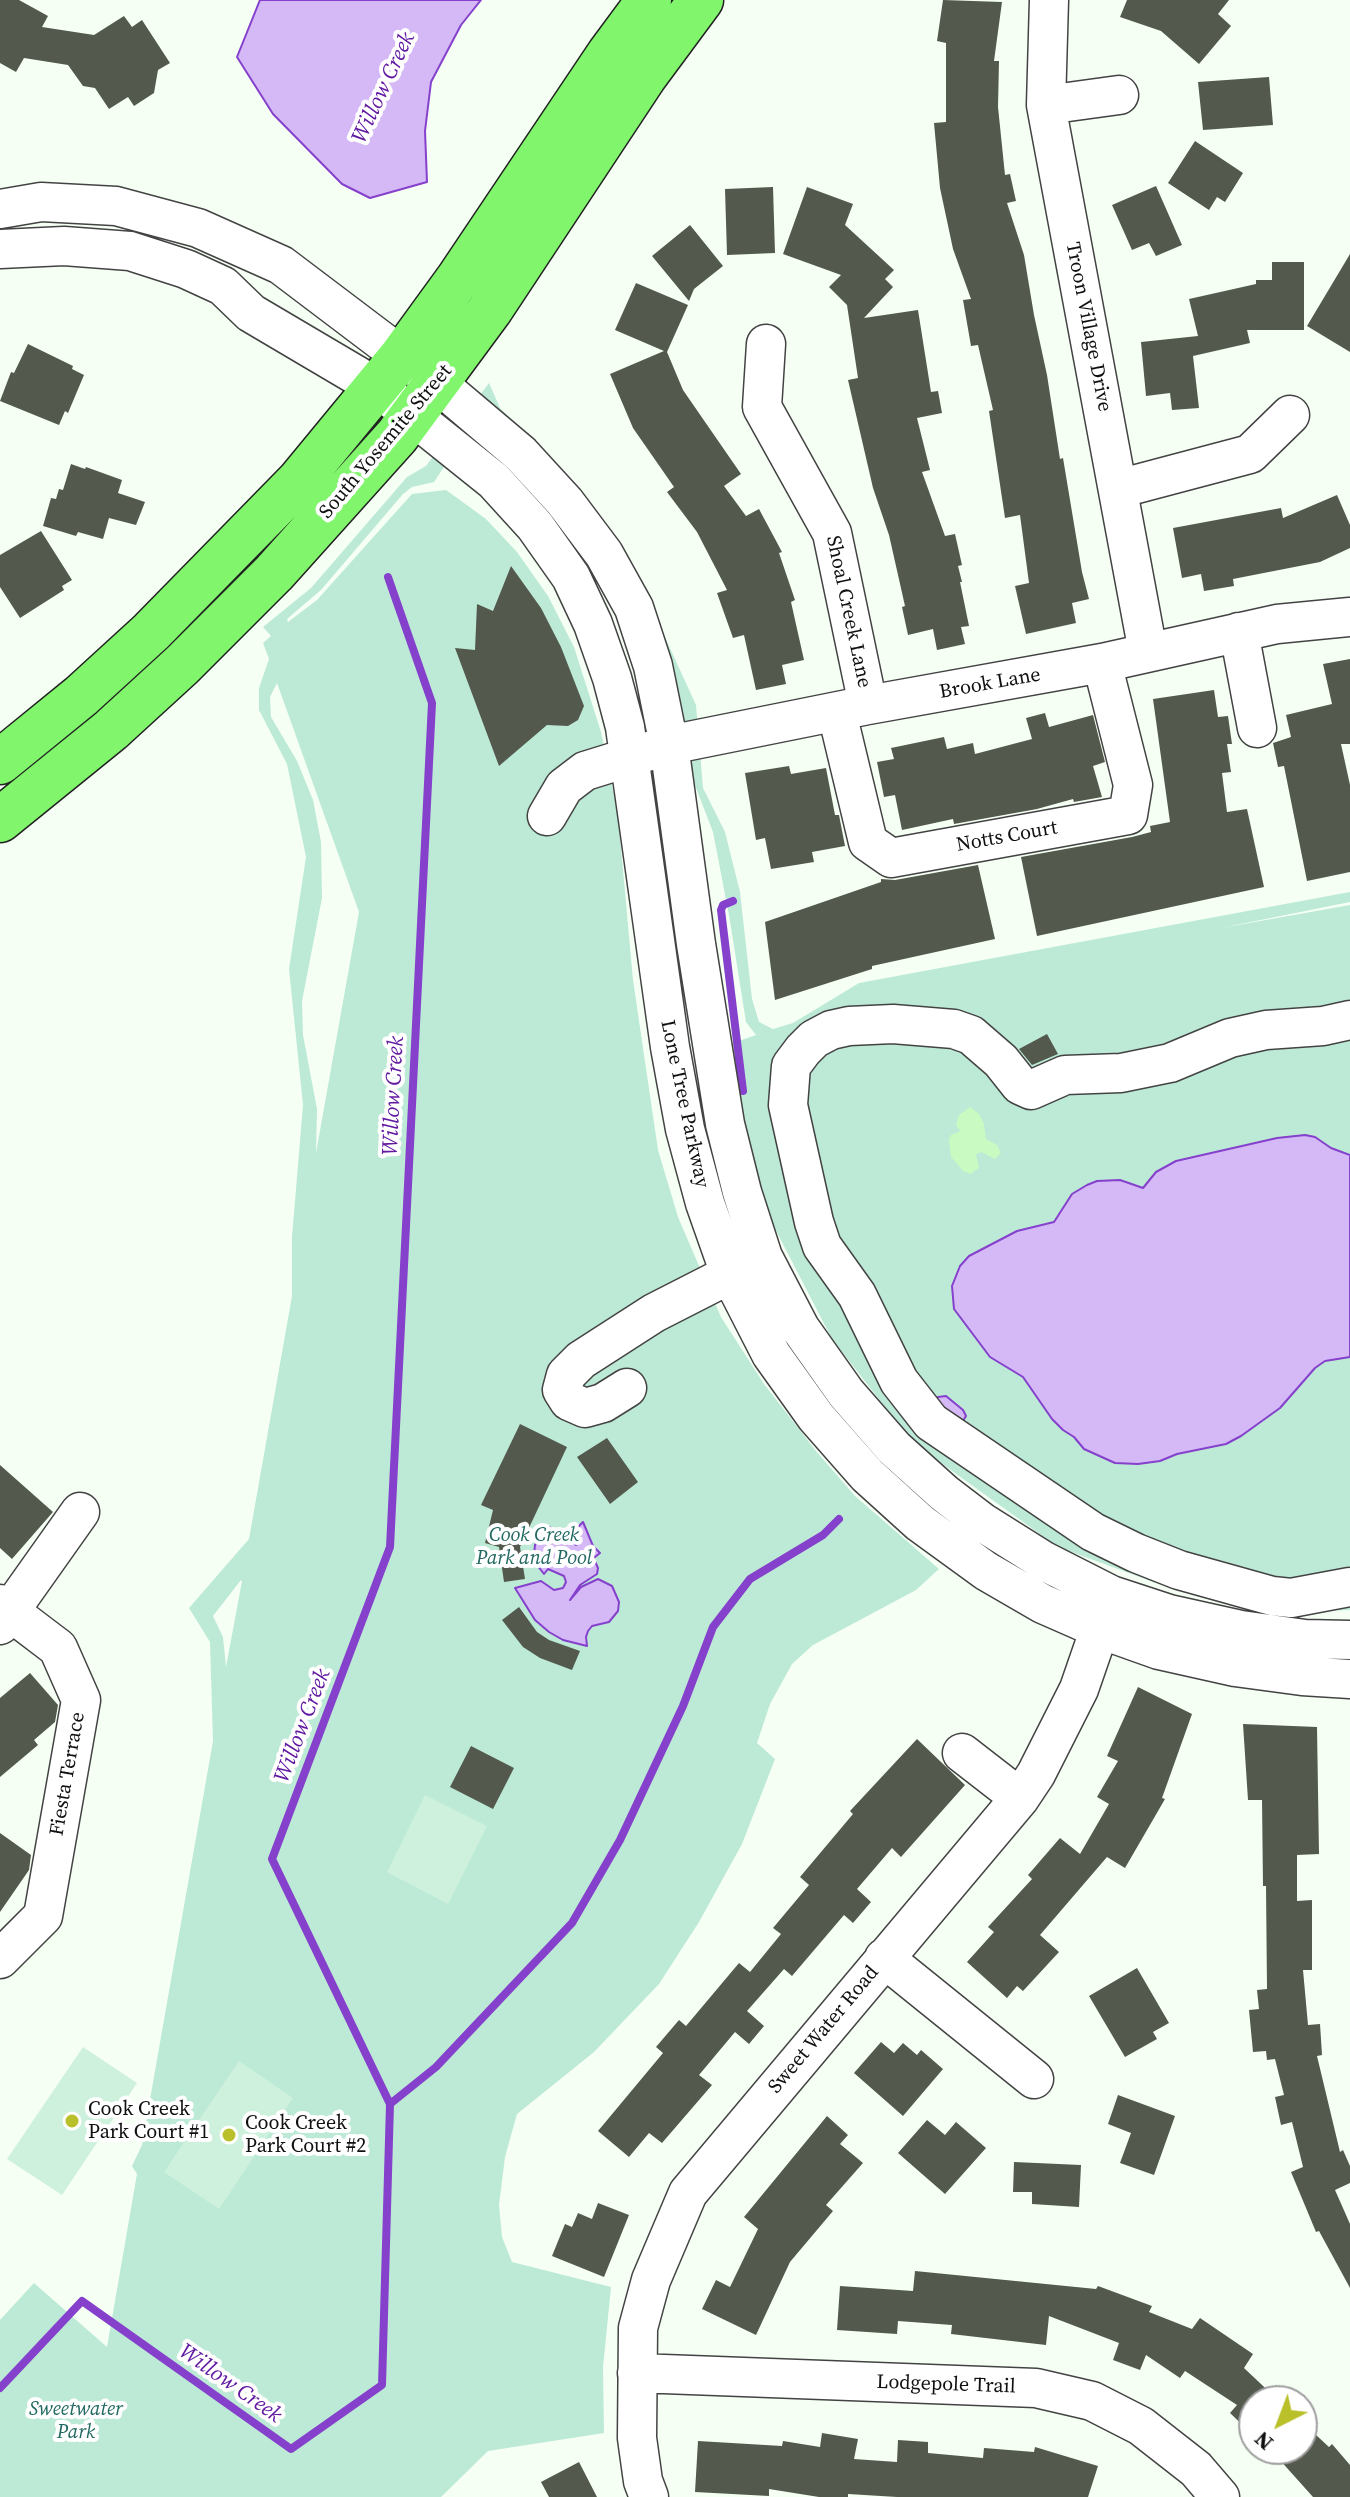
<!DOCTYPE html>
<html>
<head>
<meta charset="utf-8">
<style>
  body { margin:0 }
  #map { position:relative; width:1350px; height:2497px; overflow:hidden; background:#f5fff4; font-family:"Source Serif 4",serif }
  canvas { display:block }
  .north { position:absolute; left:1238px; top:2385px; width:80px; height:80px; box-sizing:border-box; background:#fff; border:2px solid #9f9f9f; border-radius:50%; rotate:222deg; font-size:22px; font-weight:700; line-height:32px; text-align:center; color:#101010 }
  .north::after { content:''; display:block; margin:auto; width:28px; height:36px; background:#bac029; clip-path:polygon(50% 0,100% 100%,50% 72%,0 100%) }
</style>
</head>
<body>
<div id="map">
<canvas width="1350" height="2497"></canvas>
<div class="north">N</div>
</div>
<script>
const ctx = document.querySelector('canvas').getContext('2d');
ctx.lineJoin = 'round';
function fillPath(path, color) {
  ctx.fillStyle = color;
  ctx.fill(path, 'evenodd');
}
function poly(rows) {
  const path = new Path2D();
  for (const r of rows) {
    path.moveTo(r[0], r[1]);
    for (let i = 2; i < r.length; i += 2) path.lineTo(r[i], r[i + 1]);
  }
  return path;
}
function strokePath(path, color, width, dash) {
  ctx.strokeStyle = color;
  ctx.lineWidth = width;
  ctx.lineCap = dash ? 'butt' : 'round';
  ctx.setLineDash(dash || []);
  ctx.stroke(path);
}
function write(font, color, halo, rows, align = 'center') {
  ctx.font = font + ' "Source Serif 4",serif';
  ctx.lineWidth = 8;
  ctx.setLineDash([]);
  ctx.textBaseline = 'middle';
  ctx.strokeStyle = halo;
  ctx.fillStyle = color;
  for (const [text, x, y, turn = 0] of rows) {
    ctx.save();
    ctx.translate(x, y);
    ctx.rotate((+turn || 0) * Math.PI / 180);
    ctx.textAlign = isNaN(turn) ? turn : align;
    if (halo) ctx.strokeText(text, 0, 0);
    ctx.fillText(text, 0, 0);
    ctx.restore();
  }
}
fillPath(poly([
  [489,383,500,408,567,478,631,563,696,705,703,788,725,832,740,892,752,999,759,1022,773,1029,793,1023,859,983,1350,892,1350,902,1221,928,1350,905,1350,1610,1296,1612,1156,1583,1058,1547,913,1443,832,1339,771,1221,745,1127,730,1044,756,1035,746,1022,729,915,713,832,688,767,654,637,484,407,434,482,412,487,403,494,321,590,287,619,288,622,317,600,412,494,446,490,486,519,517,552,548,596,574,647,601,732,618,815,633,980,658,1150,678,1217,721,1317,764,1384,816,1451,855,1496,939,1569,916,1590,813,1645,792,1664,770,1704,757,1743,775,1759,742,1844,699,1922,659,1984,594,2052,517,2114,505,2157,499,2205,502,2237,512,2262,611,2287,603,2367,604,2433,488,2451,441,2497,0,2497,0,2320,34,2283,107,2347,137,2174,132,2166,142,2145,213,1741,210,1642,189,1608,249,1539,292,1296,292,1237,303,1105,289,969,306,857,287,764,259,710,259,688,269,659,263,643,271,636,263,627,311,588,407,477,426,466],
  [277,683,359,912,316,1153,317,1109,303,1035,302,1001,322,898,321,842,313,800,297,761,271,717,270,697],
  [241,1580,242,1581,226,1667,223,1637,213,1616]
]), '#bdead6');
fillPath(poly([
  [970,1107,979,1114,984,1124,986,1139,997,1145,1001,1153,995,1159,981,1152,976,1154,979,1168,970,1174,963,1171,951,1157,949,1140,951,1135,960,1131,956,1125,959,1115]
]), '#c8fac1');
fillPath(poly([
  [425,1795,487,1826,448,1904,387,1872],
  [83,2047,137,2083,62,2195,7,2159],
  [239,2061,293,2098,219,2209,164,2172]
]), '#cef1dd');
const water = poly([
  [260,0,481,0,461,25,431,82,425,131,427,182,370,198,342,184,273,114,237,57,260,0],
  [1305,1135,1315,1137,1331,1148,1350,1155,1350,1357,1325,1361,1315,1368,1280,1408,1241,1436,1226,1444,1177,1454,1160,1461,1138,1464,1115,1463,1084,1449,1074,1437,1063,1430,1052,1419,1023,1377,990,1357,954,1309,952,1286,960,1266,969,1256,1017,1231,1054,1222,1072,1194,1087,1185,1097,1181,1120,1180,1143,1188,1156,1172,1176,1161,1277,1138,1305,1135],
  [946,1396,963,1410,966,1416,963,1421,930,1404,938,1397,946,1396],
  [583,1522,593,1546,600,1553,595,1557,588,1551,581,1555,593,1557,598,1568,597,1574,580,1585,570,1600,581,1587,598,1579,612,1586,619,1602,618,1611,609,1622,592,1626,588,1631,586,1637,587,1646,563,1640,549,1632,535,1620,515,1588,541,1581,554,1590,563,1588,566,1582,564,1576,548,1569,544,1574,537,1565,534,1554,535,1545,545,1525,568,1537,576,1545,579,1543,574,1531,583,1522]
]);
fillPath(water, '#d5b9f6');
strokePath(water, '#8540cc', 2);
strokePath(poly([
  [733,901,723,905,721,910,743,1091],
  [390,2104,436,2067,572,1923,620,1840,683,1706,713,1627,750,1579,823,1535,839,1519],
  [0,2388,82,2301,291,2449,382,2385,390,2104,272,1859,390,1547,432,703,388,577]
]), '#8540cc', 8);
fillPath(poly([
  [0,0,19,0,48,16,42,27,94,35,124,16,132,27,142,20,170,63,158,70,154,93,134,106,128,97,109,109,95,88,83,86,68,65,24,58,16,72,0,63],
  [943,0,1002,2,994,61,999,61,998,107,1005,175,1010,174,1016,201,1007,203,1024,255,1034,315,1047,375,1060,459,1063,458,1082,572,1089,599,1072,603,1076,623,1026,634,1015,586,1029,583,1020,515,1005,518,989,411,993,410,978,345,971,346,963,300,971,299,953,249,940,188,934,123,946,122,946,43,937,41],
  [1127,0,1229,0,1218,14,1231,26,1199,64,1161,31,1120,17],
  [1269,77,1273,125,1203,130,1198,82],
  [1195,141,1243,173,1225,202,1217,197,1209,210,1168,183],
  [1156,186,1182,245,1156,256,1149,243,1132,250,1112,205],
  [773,187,775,253,727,255,725,189],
  [807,187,853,204,845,225,894,270,885,279,893,287,864,318,918,310,931,392,938,391,942,413,917,418,930,470,922,472,945,536,955,534,962,565,958,566,962,582,960,582,969,626,961,627,965,644,937,650,933,629,908,635,902,607,905,606,889,535,873,488,848,380,858,378,847,305,829,287,841,275,783,254],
  [690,225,723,266,694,289,689,301,652,256],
  [1350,254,1350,352,1307,326],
  [1272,262,1304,262,1304,330,1247,330,1250,343,1193,356,1199,408,1172,410,1170,393,1146,396,1141,342,1198,336,1189,299,1256,284,1256,280,1272,280],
  [636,283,688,305,667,352,683,390,741,474,724,486,746,516,759,509,782,552,779,553,795,600,791,602,804,660,782,665,786,684,756,690,744,635,733,638,717,593,727,590,697,532,667,492,674,487,633,428,610,374,664,351,615,330],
  [28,344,73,366,72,369,84,375,68,413,65,411,59,425,0,401,11,372,14,373],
  [71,464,85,469,86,467,122,480,118,493,145,502,136,525,109,518,103,539,78,532,76,536,43,526,51,498,56,499,59,489,63,490],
  [1337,495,1350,525,1350,548,1320,562,1233,579,1234,586,1204,591,1201,574,1182,578,1173,528,1281,508,1283,518],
  [41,531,72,580,62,586,64,590,20,618,0,587,0,555],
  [511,566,541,608,561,647,584,706,578,720,568,726,547,725,499,766,455,648,475,650,477,604,493,611],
  [1350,659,1350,744,1341,744,1350,785,1350,872,1307,881,1284,766,1278,767,1273,743,1291,737,1286,715,1332,704,1323,664],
  [1214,690,1218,717,1228,716,1232,744,1227,744,1231,772,1222,773,1227,812,1247,809,1264,887,1037,936,1021,857,1132,837,1151,832,1150,826,1170,822,1153,699],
  [1045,713,1049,727,1093,715,1105,762,1093,766,1102,797,1074,802,1073,799,1037,809,954,824,953,819,902,830,895,795,884,797,877,762,894,759,891,748,944,737,947,749,973,743,975,754,1032,739,1026,718],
  [789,766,791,774,826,768,835,815,839,815,845,846,812,852,814,862,771,869,765,838,756,840,745,773],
  [978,865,995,939,872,966,872,969,775,1000,765,922,881,882,881,879,895,880],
  [1047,1034,1058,1054,1032,1065,1019,1049],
  [520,1424,567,1447,520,1547,525,1579,504,1582,499,1547,485,1543,493,1510,481,1505],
  [607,1438,638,1482,610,1504,577,1457],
  [0,1465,53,1512,12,1559,0,1548],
  [519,1607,537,1632,549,1640,580,1651,572,1670,540,1658,523,1647,502,1620],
  [30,1673,58,1705,55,1722,34,1740,38,1745,0,1777,0,1698],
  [1138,1687,1192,1714,1162,1798,1165,1799,1125,1868,1107,1857,1040,1935,1059,1952,1023,1991,1017,1986,1007,1998,967,1962,994,1932,988,1927,1032,1879,1028,1875,1060,1838,1080,1854,1109,1804,1097,1797,1118,1761,1107,1756],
  [1243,1724,1317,1727,1319,1854,1297,1855,1297,1901,1312,1900,1312,1970,1303,1970,1308,2025,1320,2024,1322,2055,1317,2056,1340,2152,1343,2150,1350,2166,1350,2183,1335,2190,1350,2224,1350,2288,1319,2231,1316,2232,1291,2172,1303,2167,1292,2122,1281,2125,1275,2097,1284,2095,1275,2059,1267,2060,1266,2051,1253,2052,1249,2010,1259,2009,1257,1990,1267,1989,1266,1886,1263,1886,1262,1800,1248,1800],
  [917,1739,965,1785,901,1857,892,1848,857,1889,871,1902,853,1923,844,1915,792,1976,784,1969,747,2011,764,2026,749,2044,735,2032,699,2075,712,2085,662,2143,649,2133,629,2157,598,2131,663,2053,656,2047,679,2020,686,2026,739,1963,750,1972,781,1934,773,1928,809,1885,800,1877,853,1814,850,1811],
  [471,1746,514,1768,493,1809,450,1787],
  [0,1833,31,1855,29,1870,0,1912],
  [1137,1968,1169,2023,1153,2032,1157,2039,1125,2057,1089,1996],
  [881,2042,894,2053,903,2043,917,2055,921,2050,943,2069,903,2116,854,2073],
  [1118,2095,1175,2116,1154,2175,1120,2163,1131,2133,1108,2124],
  [827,2116,848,2135,840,2144,863,2163,826,2205,833,2211,790,2262,756,2335,702,2309,716,2280,730,2287,758,2229,744,2217],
  [927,2120,945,2135,956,2122,986,2148,945,2194,898,2153],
  [1014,2162,1081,2165,1079,2207,1032,2204,1032,2192,1013,2192],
  [598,2203,629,2215,604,2277,552,2256,565,2224,572,2227,578,2213,592,2219],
  [915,2271,1096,2289,1098,2286,1152,2306,1149,2312,1192,2329,1200,2318,1253,2354,1244,2368,1279,2401,1254,2401,1254,2436,1230,2413,1237,2405,1185,2371,1180,2378,1146,2355,1140,2370,1113,2360,1119,2343,1049,2316,1046,2345,951,2334,952,2325,898,2321,897,2334,837,2330,840,2286,913,2291],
  [1302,2422,1329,2447,1332,2444,1350,2465,1350,2497,1313,2497,1270,2449,1302,2449],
  [822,2433,858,2439,854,2459,897,2462,898,2440,928,2442,928,2453,983,2458,984,2448,1034,2452,1035,2447,1098,2466,1088,2497,897,2497,848,2494,848,2497,819,2497,769,2489,769,2496,695,2492,698,2441,782,2446,783,2441,820,2447],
  [579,2462,597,2497,549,2497,541,2482]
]), '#53594d');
const minor = poly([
  [1049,0,1046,105,1148,652],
  [1046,105,1119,95],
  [0,209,41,202,116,206,198,228,281,265,437,383,521,454,565,502,604,554,634,608,653,666,669,745,696,944,725,1124,742,1192,763,1257,800,1328,846,1393,894,1448,944,1493,982,1522,1044,1561,1111,1595,1169,1614,1241,1630,1305,1639,1350,1640],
  [0,249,64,246,130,251,186,269,223,286,251,313,378,388,494,481,535,526,571,577,593,624,612,678,625,727,670,1047,685,1129,705,1203,730,1274,771,1354,816,1417,867,1475,920,1523,986,1571,1043,1604,1100,1629,1159,1650,1235,1667,1302,1676,1350,1679],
  [766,344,762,407,832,533,868,705],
  [1118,489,1250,454,1290,415],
  [1239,632,1257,728],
  [837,713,868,842,891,858,1128,815,1133,785,1102,663],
  [547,816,564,787,585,771,669,745,868,705,1102,663,1277,624,1350,617],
  [1350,1020,1323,1026,1266,1030,1230,1038,1170,1063,1121,1073,1065,1075,1031,1090,1020,1085,1001,1061,971,1035,954,1029,893,1024,849,1026,831,1030,814,1039,803,1050,791,1066,788,1105,814,1222,822,1246,857,1295,899,1381,931,1422,1093,1532,1136,1553,1179,1570,1272,1596,1291,1598,1350,1587],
  [627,1388,603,1403,585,1408,569,1401,562,1390,566,1375,581,1360,654,1313,750,1264],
  [0,1604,58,1648,81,1700,43,1916,0,1959],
  [0,1625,80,1512],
  [962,1753,1020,1798],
  [884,1958,1034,2079],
  [637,2373,1036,2388,1092,2401,1141,2426,1196,2469,1220,2497],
  [649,2497,643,2481,637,2438,638,2328,651,2280,688,2193,1020,1798,1036,1774,1079,1689,1108,1605]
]);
const major = poly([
  [0,762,81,696,151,632,299,481,402,356,458,279,609,54,649,0],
  [0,820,111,730,182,665,274,573,397,436,490,310,644,77,701,0]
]);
strokePath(minor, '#434343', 41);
strokePath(major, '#212121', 47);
strokePath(minor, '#fff', 38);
strokePath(major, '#81f66c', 44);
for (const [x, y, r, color] of [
  [72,2121,8,"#bac029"],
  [229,2135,8,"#bac029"]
]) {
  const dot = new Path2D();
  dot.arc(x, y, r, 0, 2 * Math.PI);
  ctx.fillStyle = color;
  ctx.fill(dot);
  strokePath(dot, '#fff', 3);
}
write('20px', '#101010', '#fff', [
  ["Troon Village Drive",1088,327,79],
  ["South Yosemite Street",386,442,-50],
  ["Shoal Creek Lane",848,612,78],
  ["Brook Lane",990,684,-10],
  ["Notts Court",1007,837,-10],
  ["Lone Tree Parkway",684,1104,78],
  ["Fiesta Terrace",68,1774,-80],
  ["Sweet Water Road",824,2030,-50],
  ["Lodgepole Trail",946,2385,2]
]);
write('italic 20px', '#206860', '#fff', [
  ["Cook Creek",534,1536],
  ["Park and Pool",534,1559],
  ["Sweetwater",76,2410],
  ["Park",76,2433]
]);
write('20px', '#101010', '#fff', [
  ["Cook Creek",88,2110],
  ["Park Court #1",88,2133],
  ["Cook Creek",245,2124],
  ["Park Court #2",245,2147]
], 'left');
write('italic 22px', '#6119a2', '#fff', [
  ["Willow Creek",384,88,-65],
  ["Willow Creek",394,1096,-87],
  ["Willow Creek",303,1726,-69],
  ["Willow Creek",230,2384,35]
]);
</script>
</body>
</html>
